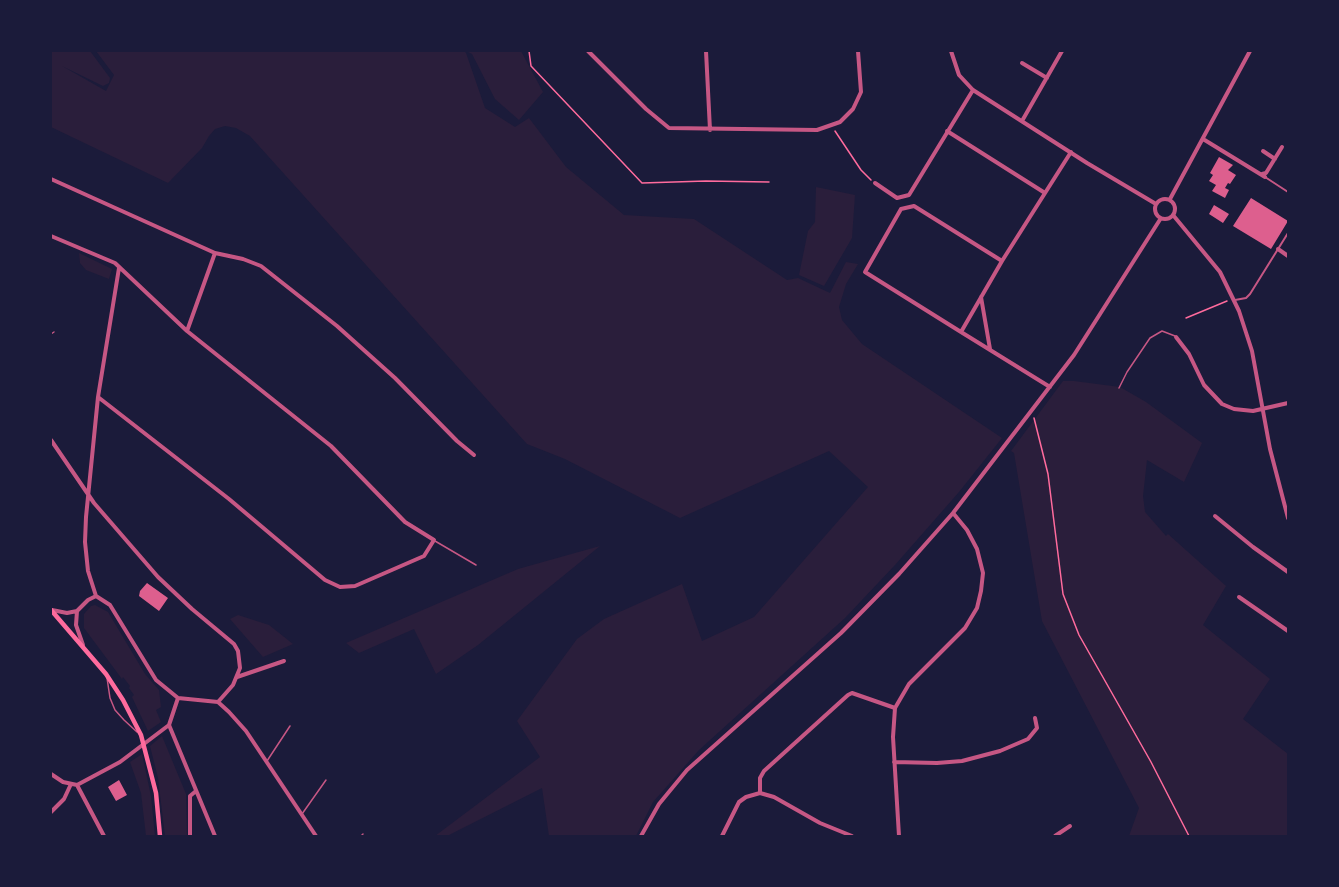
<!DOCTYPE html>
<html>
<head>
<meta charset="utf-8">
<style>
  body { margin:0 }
  #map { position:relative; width:1339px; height:887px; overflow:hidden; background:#1b1b3a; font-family:"Fira Sans Condensed",sans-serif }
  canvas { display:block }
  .frame { position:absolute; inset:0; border:52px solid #1b1b3a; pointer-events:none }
</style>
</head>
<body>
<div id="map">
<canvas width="1339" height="887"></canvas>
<div class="frame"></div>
</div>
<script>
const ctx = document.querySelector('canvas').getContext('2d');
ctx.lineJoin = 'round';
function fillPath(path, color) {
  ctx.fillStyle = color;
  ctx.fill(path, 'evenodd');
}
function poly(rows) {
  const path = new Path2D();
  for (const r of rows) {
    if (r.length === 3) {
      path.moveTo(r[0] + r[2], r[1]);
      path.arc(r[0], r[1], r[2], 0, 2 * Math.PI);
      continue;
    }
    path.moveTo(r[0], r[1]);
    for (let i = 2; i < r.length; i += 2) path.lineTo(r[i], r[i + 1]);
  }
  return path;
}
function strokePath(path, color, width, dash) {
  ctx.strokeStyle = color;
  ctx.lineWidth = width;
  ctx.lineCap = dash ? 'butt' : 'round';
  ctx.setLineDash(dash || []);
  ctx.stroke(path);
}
fillPath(poly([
  [51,51,90,51,110,78,109,83,103,86,62,66,106,91,114,75,96,51,464,51,466,53,485,108,515,127,529,118,566,167,624,215,694,219,787,280,798,278,830,293,846,262,858,264,846,284,839,307,842,320,862,344,1002,438,959,492,895,565,845,618,699,750,653,802,636,836,549,836,542,788,447,836,435,836,540,757,517,721,577,639,604,619,682,584,702,641,754,617,868,487,829,451,680,518,565,459,527,444,250,136,236,128,225,126,215,129,209,136,202,148,168,183,51,127],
  [466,51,521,51,543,92,519,120,495,99,472,54],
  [816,187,855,195,852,238,824,286,799,275,808,231,815,222],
  [79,253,112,269,109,279,86,270,80,263],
  [1063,381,1074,381,1120,387,1146,402,1202,443,1184,482,1147,460,1143,496,1145,512,1166,536,1168,534,1226,586,1203,625,1270,679,1243,719,1288,754,1288,836,1129,836,1139,808,1042,621,1014,453,1011,451],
  [600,546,478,645,436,674,414,629,359,653,346,643,518,569],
  [95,605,108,612,145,674,159,690,161,707,156,710,161,722,148,731,132,697,134,695,129,688,130,686,123,677,122,679,84,628,84,614,91,606],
  [238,615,269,625,293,644,263,657,230,619],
  [162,736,186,794,187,836,165,836,158,778,150,746],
  [142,754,151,796,155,836,146,836,141,793,130,762]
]), '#2a1e3b');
fillPath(poly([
  [1219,157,1233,165,1228,170,1236,175,1230,184,1228,183,1225,188,1229,190,1225,198,1212,191,1216,185,1209,181,1213,175,1210,173],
  [1251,198,1288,221,1271,249,1233,226],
  [1214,205,1229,214,1223,223,1209,214],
  [147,583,168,598,159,611,139,596,140,591],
  [119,780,127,795,116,801,108,787]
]), '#dd5f8e');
strokePath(poly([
  [529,51,531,66,642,183,706,181,769,182],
  [835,131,861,170,871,180],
  [1186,318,1227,301],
  [1034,418,1048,474,1063,594,1079,635,1151,762,1189,836]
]), '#ff6b9d', 1.5);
strokePath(poly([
  [51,334,54,332],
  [1119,388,1127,372,1150,338,1162,331,1175,336],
  [435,541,476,565],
  [107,678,110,698,115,710,124,720,137,732],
  [267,761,290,726],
  [302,814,326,780],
  [361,836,363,834]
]), '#c65784', 1.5);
strokePath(poly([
  [1265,177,1288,192],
  [1235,300,1246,298,1250,294,1288,233]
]), '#c65784', 2);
strokePath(poly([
  [588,51,646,109,669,128,817,130,840,122,853,109,861,92,858,51],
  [706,51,710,130],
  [951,51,959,75,973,90,1087,163,1156,204],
  [1022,63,1047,78],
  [1022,121,1062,51],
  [947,131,1045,193],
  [1203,139,1265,177],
  [1263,151,1275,159],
  [1262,174,1266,173,1282,147],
  [51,179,215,253,243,259,261,266,337,326,395,378,457,441,474,455],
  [875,183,897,198,909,195,973,90],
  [1165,209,10],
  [1170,199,1250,51],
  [1173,215,1220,272,1239,311,1252,351,1270,449,1288,518],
  [51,236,115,263,187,331,331,446,405,522,434,540,424,556,355,586,340,587,325,580,229,499,98,397],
  [1278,249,1288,256],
  [981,297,990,349],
  [187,331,215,253],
  [961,332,865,272,901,209,914,206,1002,261],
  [1176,337,1189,354,1204,385,1222,404,1234,409,1253,411,1288,403],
  [1050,387,961,332,1002,261,1071,152],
  [51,440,94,503,158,577,192,609,234,644,238,651,240,668,233,685,218,702],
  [1215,516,1253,547,1288,572],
  [96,596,88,571,85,542,86,517,98,397,119,268],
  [96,596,110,605,156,680,178,698],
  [1239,597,1288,631],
  [52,610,67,613,77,611,88,600,96,596],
  [77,611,76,625,83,645],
  [237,677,284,661],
  [178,698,218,702,229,712,246,731,316,836],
  [169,725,215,836],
  [894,762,937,763,962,761,1000,751,1028,739,1037,728,1035,718],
  [51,774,63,782,77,785],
  [77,785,120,762,169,725,178,698],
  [77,785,104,836],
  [760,793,760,778,764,771,848,695,852,693,895,708],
  [51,812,64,799,71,784],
  [190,836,190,796,196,791],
  [641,836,659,804,687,770,841,633,899,574,953,513,1074,355,1161,218],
  [722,836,739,802,746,797,760,793,774,797,820,823,852,836],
  [899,836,893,737,895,708,909,684,965,628,977,608,981,591,983,573,977,549,967,530,953,513],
  [1055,836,1070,826]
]), '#c65784', 4);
strokePath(poly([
  [51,610,106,674,123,700,141,735,156,793,160,836]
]), '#ff6b9d', 4.5);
</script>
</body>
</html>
